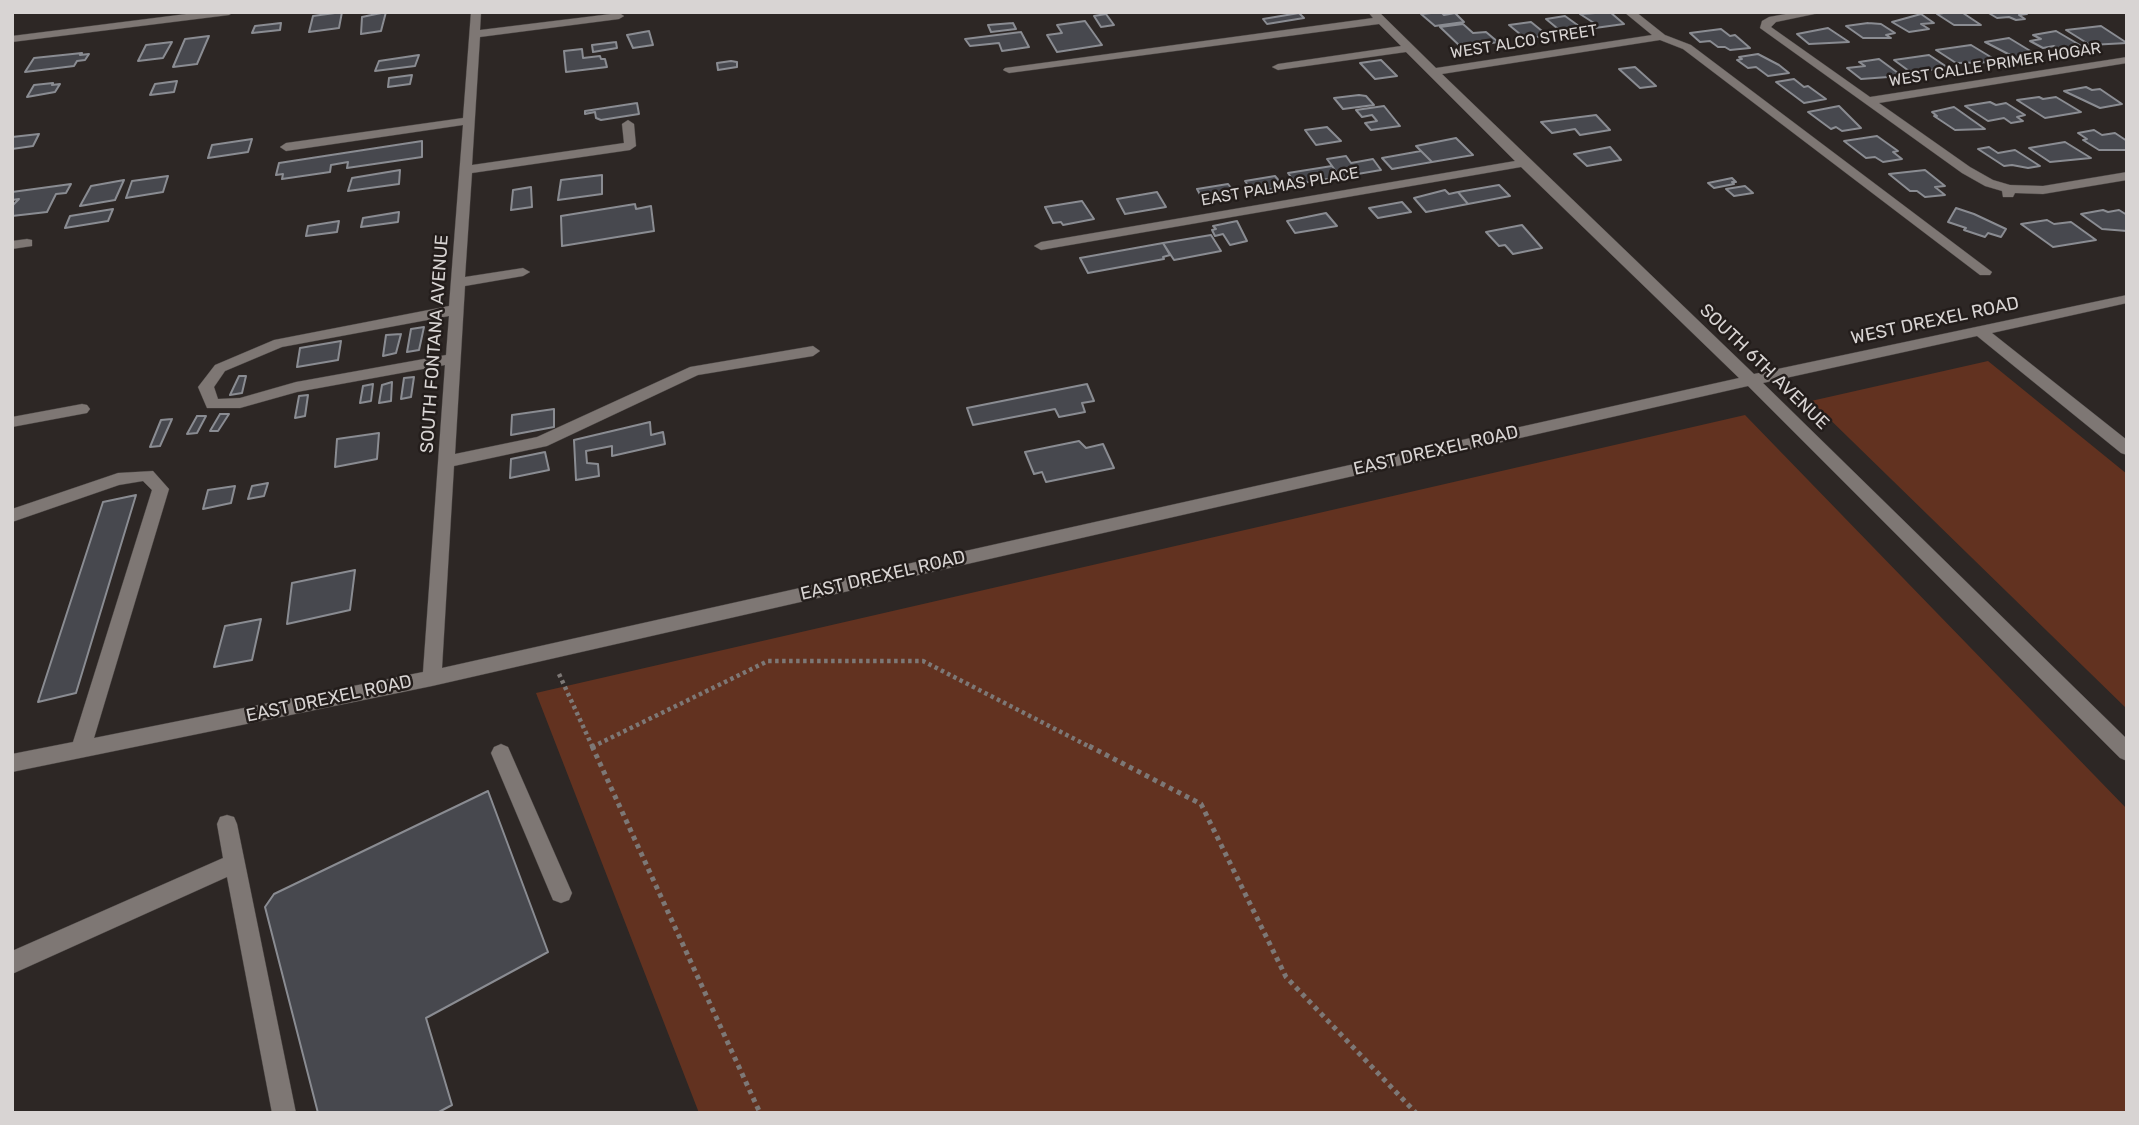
<!DOCTYPE html>
<html>
<head>
<meta charset="utf-8">
<style>
  body { margin:0 }
  #map { position:relative; width:2139px; height:1125px; overflow:hidden; background:#2d2725; font-family:Rubik,sans-serif }
  canvas { display:block }
  .frame { position:absolute; inset:0; border:14px solid #d8d4d3; pointer-events:none }
</style>
</head>
<body>
<div id="map">
<canvas width="2139" height="1125"></canvas>
<div class="frame"></div>
</div>
<script>
const ctx = document.querySelector('canvas').getContext('2d');
ctx.lineJoin = 'round';
function fillPath(path, color) {
  ctx.fillStyle = color;
  ctx.fill(path, 'evenodd');
}
function poly(rows) {
  const path = new Path2D();
  for (const r of rows) {
    path.moveTo(r[0], r[1]);
    for (let i = 2; i < r.length; i += 2) path.lineTo(r[i], r[i + 1]);
  }
  return path;
}
function strokePath(path, color, width, dash) {
  ctx.strokeStyle = color;
  ctx.lineWidth = width;
  ctx.lineCap = dash ? 'butt' : 'round';
  ctx.setLineDash(dash || []);
  ctx.stroke(path);
}
function write(font, color, halo, rows, align = 'center') {
  ctx.font = font + ' Rubik,sans-serif';
  ctx.lineWidth = 5;
  ctx.setLineDash([]);
  ctx.textBaseline = 'middle';
  ctx.strokeStyle = halo;
  ctx.fillStyle = color;
  for (const [text, x, y, turn = 0] of rows) {
    ctx.save();
    ctx.translate(x, y);
    ctx.rotate((+turn || 0) * Math.PI / 180);
    ctx.textAlign = isNaN(turn) ? turn : align;
    if (halo) ctx.strokeText(text, 0, 0);
    ctx.fillText(text, 0, 0);
    ctx.restore();
  }
}
fillPath(poly([
  [1988,361,2127,474,2127,709,1811,401],
  [1745,415,2127,809,2127,1113,699,1113,536,693]
]), '#623220');
const building = poly([
  [342,12,339,28,309,32,313,16,342,12],
  [386,12,381,31,361,34,362,17,386,12],
  [1441,12,1444,15,1455,13,1464,22,1435,26,1421,14,1441,12],
  [1610,12,1624,24,1595,28,1590,24,1594,23,1580,14,1610,12],
  [1950,12,1963,13,1981,25,1954,25,1937,14,1950,12],
  [1987,12,2024,12,2027,14,2019,15,2025,19,2016,20,2009,17,1997,18,1987,12],
  [1299,13,1304,18,1267,24,1263,19,1299,13],
  [1106,14,1114,25,1101,27,1094,16,1106,14],
  [1921,14,1934,23,1921,24,1929,29,1909,32,1892,22,1921,14],
  [1565,16,1583,29,1563,33,1546,19,1565,16],
  [1085,21,1102,45,1057,52,1047,35,1062,33,1057,25,1085,21],
  [1531,22,1547,35,1526,39,1509,25,1531,22],
  [281,23,280,30,252,33,255,26,281,23],
  [1013,23,1016,29,991,32,988,25,1013,23],
  [1868,23,1881,24,1895,33,1886,35,1891,38,1863,38,1846,26,1868,23],
  [1463,24,1473,33,1486,32,1498,42,1462,48,1440,27,1463,24],
  [2101,26,2127,43,2090,45,2066,30,2101,26],
  [1828,28,1849,42,1809,44,1797,34,1828,28],
  [1721,29,1730,36,1735,35,1750,48,1730,50,1725,47,1718,47,1710,41,1700,42,1690,33,1721,29],
  [649,31,653,45,633,48,627,35,649,31],
  [2056,31,2085,48,2062,51,2054,46,2043,48,2030,41,2041,39,2033,35,2056,31],
  [1021,32,1029,47,1002,51,999,43,970,46,965,39,1021,32],
  [209,36,197,64,173,67,185,39,209,36],
  [2009,38,2037,55,2016,58,1985,42,2009,38],
  [172,42,163,58,138,61,146,45,172,42],
  [616,42,617,48,593,52,592,45,616,42],
  [1971,45,1999,62,1956,63,1936,50,1971,45],
  [582,49,583,58,600,56,601,59,605,59,607,67,566,72,564,51,582,49],
  [82,53,80,55,89,54,85,60,77,61,74,66,25,72,34,58,82,53],
  [1758,54,1779,65,1789,73,1768,76,1756,67,1748,68,1737,60,1742,59,1739,57,1758,54],
  [419,55,415,66,375,71,379,61,419,55],
  [1929,55,1950,69,1909,71,1894,60,1929,55],
  [1879,59,1902,76,1861,79,1847,68,1865,66,1859,62,1879,59],
  [1381,60,1397,76,1375,79,1360,63,1381,60],
  [731,61,737,62,737,67,718,70,717,63,731,61],
  [1635,67,1656,86,1640,88,1619,69,1635,67],
  [412,75,410,84,388,87,389,78,412,75],
  [1794,79,1804,87,1808,86,1826,99,1804,103,1776,82,1794,79],
  [177,81,174,92,150,95,155,84,177,81],
  [53,83,52,85,60,84,55,92,27,97,34,85,53,83],
  [2086,87,2092,90,2100,89,2122,104,2100,108,2064,91,2086,87],
  [1359,95,1366,96,1374,105,1343,109,1334,98,1359,95],
  [2039,97,2043,99,2056,97,2081,112,2045,118,2017,100,2039,97],
  [1990,102,1996,105,2006,103,2025,115,2017,117,2023,121,2011,123,2004,118,1988,121,1965,106,1990,102],
  [637,103,639,114,601,120,596,118,595,112,585,114,585,111,637,103],
  [1384,106,1400,126,1371,130,1365,123,1377,121,1372,115,1362,117,1356,110,1384,106],
  [1839,106,1861,128,1842,131,1836,127,1831,129,1808,112,1839,106],
  [1954,107,1985,129,1955,130,1934,116,1937,116,1932,112,1954,107],
  [1596,115,1610,130,1580,135,1575,129,1552,133,1541,122,1596,115],
  [1327,127,1341,141,1316,145,1305,130,1327,127],
  [2094,130,2102,135,2115,133,2127,141,2127,150,2099,150,2083,140,2087,139,2078,133,2094,130],
  [39,134,33,146,12,149,12,137,39,134],
  [1877,136,1898,151,1893,152,1902,159,1883,162,1875,157,1866,158,1844,141,1877,136],
  [1456,138,1473,155,1432,162,1416,146,1456,138],
  [252,139,248,152,208,158,212,145,252,139],
  [422,141,422,157,347,168,348,162,331,165,330,172,282,179,283,174,276,175,279,163,422,141],
  [2065,142,2091,158,2050,162,2029,148,2065,142],
  [1610,147,1621,160,1587,166,1574,154,1610,147],
  [1989,147,1998,153,2015,150,2040,166,2028,168,2012,165,2004,166,1978,149,1989,147],
  [1421,151,1432,162,1392,169,1382,158,1421,151],
  [1346,156,1351,163,1373,159,1381,170,1340,177,1327,159,1346,156],
  [1332,166,1340,177,1296,184,1288,173,1332,166],
  [400,170,399,184,348,191,352,178,400,170],
  [1925,170,1945,186,1935,187,1945,195,1925,197,1917,191,1910,191,1889,174,1925,170],
  [602,175,602,194,558,200,561,180,602,175],
  [168,176,163,192,126,198,132,181,168,176],
  [1275,176,1284,187,1253,192,1245,181,1275,176],
  [1732,178,1736,182,1732,182,1734,184,1714,188,1708,183,1732,178],
  [124,180,115,200,80,206,91,186,124,180],
  [71,184,66,193,56,194,47,212,12,216,12,206,19,199,12,200,12,192,71,184],
  [1228,184,1236,194,1203,200,1197,189,1228,184],
  [1499,185,1510,196,1468,204,1458,192,1499,185],
  [1745,186,1753,193,1734,196,1726,189,1745,186],
  [531,187,532,207,511,210,513,190,531,187],
  [1445,190,1449,194,1458,192,1468,204,1426,212,1414,198,1445,190],
  [1157,192,1166,207,1125,214,1117,199,1157,192],
  [1082,201,1094,219,1063,225,1061,222,1053,223,1045,207,1082,201],
  [1402,202,1411,212,1378,218,1369,208,1402,202],
  [635,204,636,209,651,206,654,231,562,246,561,216,635,204],
  [1956,208,1974,214,2006,229,2001,237,1988,233,1985,237,1964,230,1966,228,1948,222,1956,208],
  [113,209,108,221,65,228,70,216,113,209],
  [2103,210,2108,212,2119,210,2127,215,2127,231,2102,229,2081,214,2103,210],
  [399,212,398,222,361,227,363,218,399,212],
  [1326,213,1337,226,1295,233,1287,221,1326,213],
  [2047,220,2054,224,2071,222,2096,240,2053,247,2021,224,2047,220],
  [339,221,337,232,306,236,308,226,339,221],
  [1237,221,1247,241,1230,245,1223,234,1215,236,1212,230,1216,229,1213,226,1237,221],
  [1522,225,1542,248,1513,254,1505,245,1499,246,1486,232,1522,225],
  [1211,235,1221,251,1174,260,1163,243,1211,235],
  [1163,243,1170,255,1163,257,1164,259,1088,273,1080,258,1163,243],
  [424,327,419,350,407,352,411,329,424,327],
  [401,334,396,353,383,356,386,335,401,334],
  [341,341,338,360,297,367,300,348,341,341],
  [239,376,246,376,242,393,230,395,239,376],
  [414,377,411,397,401,399,404,378,414,377],
  [392,382,391,401,379,403,382,385,392,382],
  [373,384,371,401,360,403,363,386,373,384],
  [1087,384,1094,401,1082,403,1085,412,1059,417,1055,409,973,425,967,408,1087,384],
  [308,395,305,416,295,418,299,396,308,395],
  [554,409,554,427,511,435,512,415,554,409],
  [220,414,229,414,218,431,210,431,220,414],
  [197,416,206,416,197,433,187,434,197,416],
  [172,419,160,446,150,447,161,420,172,419],
  [650,422,651,435,663,432,665,444,612,456,612,446,586,451,587,463,598,464,599,476,576,480,574,440,650,422],
  [379,433,377,459,335,467,337,439,379,433],
  [1079,441,1086,448,1103,444,1114,468,1046,482,1042,472,1034,474,1025,452,1079,441],
  [545,452,549,470,510,478,511,459,545,452],
  [268,483,264,496,248,499,252,486,268,483],
  [235,486,231,503,203,509,208,490,235,486],
  [136,495,76,693,38,702,103,502,136,495],
  [355,570,350,610,287,624,292,583,355,570],
  [261,619,252,660,214,667,225,626,261,619],
  [488,791,548,952,426,1018,452,1105,437,1113,318,1113,265,907,274,894,488,791]
]);
fillPath(building, '#47484e');
strokePath(building, '#8a8c92', 2);
const minor = poly([
  [202,12,234,12,229,15,12,42,12,36,202,12],
  [471,12,481,12,480,30,619,13,624,16,619,19,480,37,472,165,624,143,622,124,628,120,634,124,636,146,630,150,472,173,465,277,523,268,530,272,523,276,465,286,455,454,537,437,690,367,813,346,820,351,813,356,698,375,547,446,454,466,442,668,1739,378,1521,167,1041,250,1034,246,1041,242,1515,161,1406,52,1278,70,1272,67,1278,64,1401,46,1379,24,1009,73,1003,70,1005,68,1373,18,1368,12,1379,12,1436,68,1652,35,1624,12,1636,12,1665,35,1691,45,1992,272,1990,275,1980,275,1683,49,1660,40,1442,74,1754,374,2127,295,2127,303,1992,333,2127,440,2127,455,2121,453,1977,336,1763,383,2127,739,2127,761,2120,758,1748,386,432,686,12,772,12,754,73,742,152,490,143,481,119,485,12,522,12,509,118,473,153,471,169,489,94,738,423,672,445,365,297,392,240,408,207,408,198,387,215,365,274,340,449,306,463,125,286,151,280,147,286,143,463,118,471,12],
  [449,316,446,355,296,382,240,398,218,399,214,387,225,371,282,347,449,316],
  [1797,12,1824,12,1776,22,1771,27,1870,97,2127,57,2127,63,1879,103,1970,167,1993,180,2010,185,2043,186,2127,172,2127,180,2043,194,2015,193,2013,197,2003,197,2002,191,1985,186,1962,173,1760,28,1762,21,1769,17,1797,12],
  [27,239,32,240,32,246,12,249,12,241,27,239],
  [82,404,87,405,90,409,87,413,12,427,12,417,82,404],
  [501,744,508,747,572,893,569,900,561,903,553,900,550,893,491,753,494,747,501,744],
  [227,815,234,817,237,824,296,1113,272,1113,227,877,12,974,12,951,223,858,217,824,220,817,227,815]
]);
strokePath(minor, '#484341', 1);
strokePath(poly([
  [559,674,593,748],
  [592,747,768,661,923,661,1092,748]
]), '#7d7876', 4.5, [3.5, 3.5]);
strokePath(poly([
  [592,746,760,1113],
  [1089,746,1201,804,1286,977,1416,1113]
]), '#7d7876', 5, [4.5, 4.5]);
fillPath(minor, '#7e7774');
write('16px', '#d8d4d3', '#231d1b', [
  ["WEST ALCO STREET",1524,42,-9],
  ["WEST CALLE PRIMER HOGAR",1995,65,-9],
  ["EAST PALMAS PLACE",1280,187,-10]
]);
write('18px', '#d8d4d3', '#231d1b', [
  ["WEST DREXEL ROAD",1935,321,-12],
  ["SOUTH FONTANA AVENUE",435,344,-86],
  ["SOUTH 6TH AVENUE",1764,367,44],
  ["EAST DREXEL ROAD",1436,451,-13],
  ["EAST DREXEL ROAD",883,576,-13],
  ["EAST DREXEL ROAD",329,699,-12]
]);
</script>
</body>
</html>
